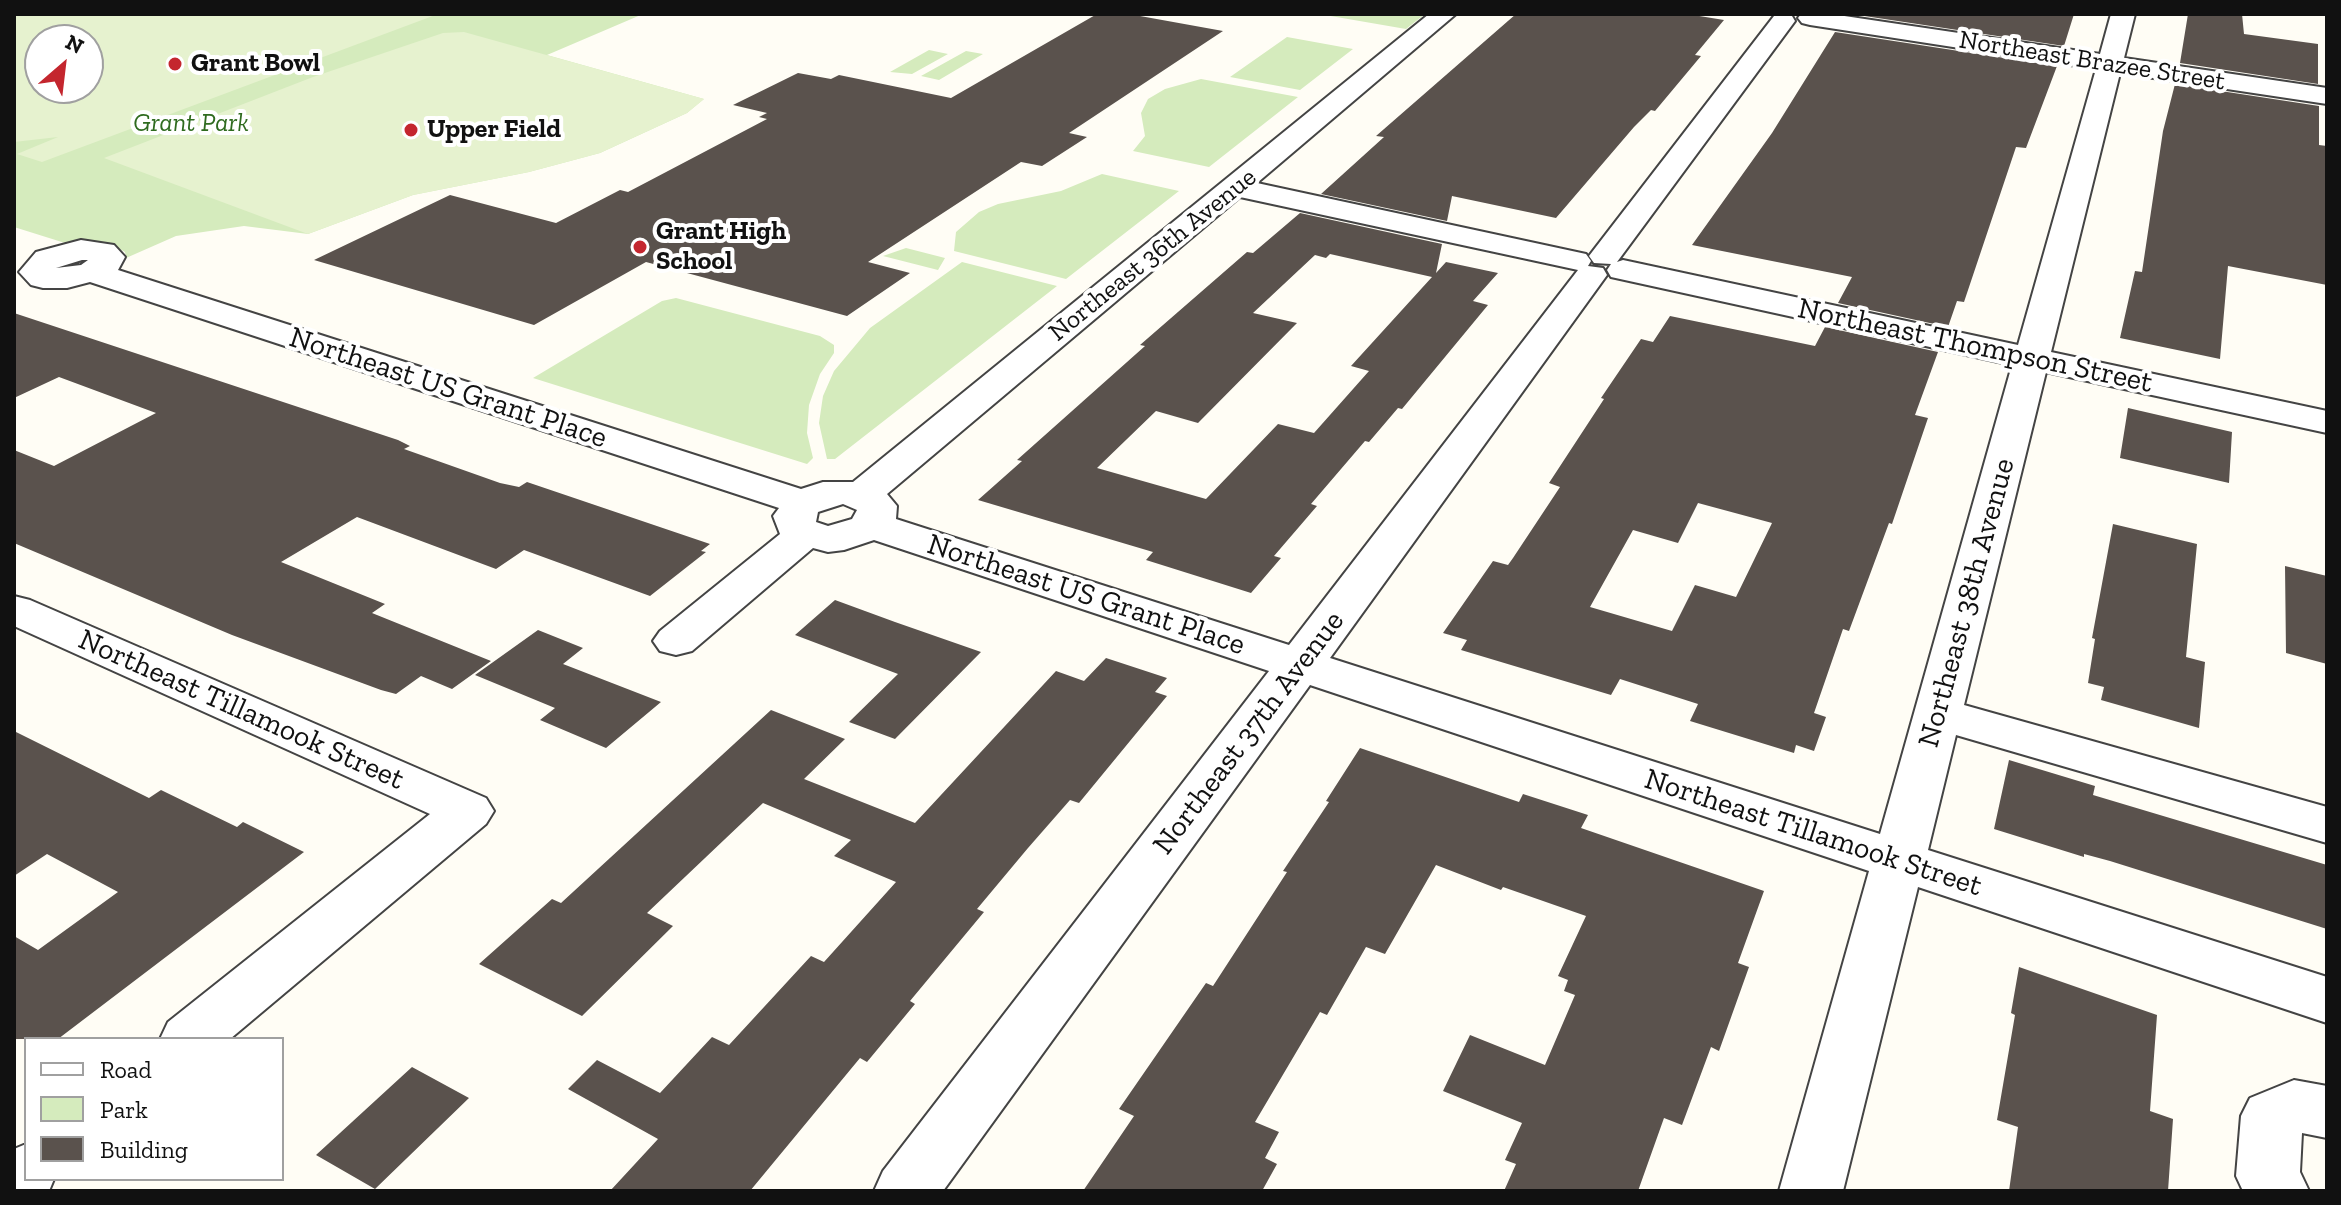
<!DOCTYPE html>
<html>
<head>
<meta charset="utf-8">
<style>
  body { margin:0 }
  #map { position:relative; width:2341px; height:1205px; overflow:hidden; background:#fffdf5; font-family:"Zilla Slab",serif }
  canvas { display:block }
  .frame { position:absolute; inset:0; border:16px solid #111; pointer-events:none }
  .legend { position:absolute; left:24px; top:1037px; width:260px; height:144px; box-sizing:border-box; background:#fff; border:2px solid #a0a0a0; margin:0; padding:10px 14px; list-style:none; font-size:24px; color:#111 }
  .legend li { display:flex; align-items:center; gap:16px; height:40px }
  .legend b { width:40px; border:2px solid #a0a0a0 }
  .north { position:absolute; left:24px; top:24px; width:80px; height:80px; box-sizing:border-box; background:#fff; border:2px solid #a0a0a0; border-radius:50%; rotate:28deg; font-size:22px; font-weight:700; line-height:32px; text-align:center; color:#111 }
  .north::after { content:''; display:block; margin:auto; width:28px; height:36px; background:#c4262e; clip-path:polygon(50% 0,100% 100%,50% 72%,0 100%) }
</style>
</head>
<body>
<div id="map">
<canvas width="2341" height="1205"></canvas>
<div class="frame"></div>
<ul class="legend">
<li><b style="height:10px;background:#fff"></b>Road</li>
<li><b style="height:22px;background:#d5ebbd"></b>Park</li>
<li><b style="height:22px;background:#5a524d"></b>Building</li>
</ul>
<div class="north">N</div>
</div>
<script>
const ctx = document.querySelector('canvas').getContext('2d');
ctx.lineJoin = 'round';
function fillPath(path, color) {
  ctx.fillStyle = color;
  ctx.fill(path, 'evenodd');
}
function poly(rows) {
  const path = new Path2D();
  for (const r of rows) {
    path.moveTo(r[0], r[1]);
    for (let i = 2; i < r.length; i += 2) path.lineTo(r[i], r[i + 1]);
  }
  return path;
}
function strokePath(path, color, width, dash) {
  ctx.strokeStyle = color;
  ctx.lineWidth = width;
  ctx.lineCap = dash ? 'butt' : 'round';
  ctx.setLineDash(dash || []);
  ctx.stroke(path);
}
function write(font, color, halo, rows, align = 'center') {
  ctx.font = font + ' "Zilla Slab",serif';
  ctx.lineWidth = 8;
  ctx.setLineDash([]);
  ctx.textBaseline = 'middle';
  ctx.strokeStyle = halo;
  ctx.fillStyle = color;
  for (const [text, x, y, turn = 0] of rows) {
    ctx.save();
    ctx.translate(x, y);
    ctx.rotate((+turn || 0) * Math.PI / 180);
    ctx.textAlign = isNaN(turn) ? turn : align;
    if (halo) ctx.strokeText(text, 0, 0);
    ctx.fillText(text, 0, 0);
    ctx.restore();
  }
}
fillPath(poly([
  [14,14,643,14,547,55,704,99,687,113,600,153,529,172,413,195,308,234,244,226,176,236,126,258,125,252,118,248,65,243,14,227],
  [40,40,88,40,88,88,40,88],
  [1319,14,1425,14,1406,29],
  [1287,37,1353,49,1300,90,1230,77],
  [929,50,948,54,912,74,890,72],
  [966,51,983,54,939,80,921,76],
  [1201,79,1298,97,1209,167,1133,151,1145,136,1141,113,1148,99,1165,89],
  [1102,174,1179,191,1066,279,954,251,956,232,979,212,998,204,1061,191],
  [906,248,945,258,938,270,883,256],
  [962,262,1057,286,835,459,827,459,819,423,823,396,834,371,870,328],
  [676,298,820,336,834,345,834,353,820,374,809,405,807,433,813,458,807,464,533,378,662,301]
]), '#d5ebbd');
fillPath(poly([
  [14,14,438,14,42,162,17,154,58,137,14,142],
  [40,40,88,40,88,88,40,88],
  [464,32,704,99,687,113,600,153,529,172,413,195,308,234,104,158,313,77,443,33]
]), '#e6f2cf');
fillPath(poly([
  [1097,14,1129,14,1223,31,1069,133,1087,137,1042,166,1021,162,868,262,910,273,847,316,646,262,534,325,314,260,450,195,556,223,620,190,628,192,767,119,759,117,767,113,733,105,798,73,831,79,839,75,951,98],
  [1516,14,1687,14,1724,20,1695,55,1701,56,1655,111,1651,110,1634,127,1556,218,1452,196,1447,221,1321,194,1384,137,1376,136],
  [1851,14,2074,14,2064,46],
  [2188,14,2242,14,2244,34,2318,44,2318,84,2180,63],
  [1835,32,2057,66,2026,148,2016,147,1964,302,1957,301,1948,327,1838,303,1852,277,1692,245,1772,133],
  [2175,84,2319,106,2319,145,2327,146,2327,285,2228,266,2220,359,2120,338,2135,271,2142,272,2163,131],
  [1300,213,1442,244,1436,273,1446,262,1498,273,1473,301,1488,305,1402,409,1398,408,1369,442,1365,441,1311,504,1317,506,1274,556,1281,558,1251,593,1146,560,1153,552,978,500,1022,461,1017,460,1145,346,1140,345,1247,252,1253,253],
  [1330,254,1432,277,1351,366,1369,371,1314,433,1278,424,1206,499,1097,468,1156,411,1198,423,1297,323,1253,313,1315,255,1326,258],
  [14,313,398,440,410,446,404,449,500,483,519,487,527,482,710,544,701,551,706,552,650,596,524,550,496,569,357,517,281,562,385,604,372,613,491,661,452,689,421,676,396,694,381,690,232,635,14,543,14,450,54,466,156,413,59,377,14,398],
  [1670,316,1815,346,1825,327,1938,352,1915,415,1928,418,1892,524,1889,523,1849,631,1843,629,1814,713,1826,717,1814,751,1796,745,1794,753,1690,721,1698,704,1620,679,1611,695,1461,650,1467,640,1443,633,1493,561,1508,565,1513,558,1560,487,1549,483,1604,399,1601,398,1641,339,1653,342],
  [1698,503,1772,523,1736,597,1695,585,1672,631,1590,607,1633,530,1678,543],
  [2128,408,2232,432,2229,483,2120,458],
  [2113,524,2197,544,2186,657,2205,662,2199,728,2101,700,2104,687,2088,683,2095,639,2092,638],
  [2285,566,2327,576,2327,664,2286,653],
  [835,600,895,622,981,652,895,739,849,722,898,674,795,635],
  [538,630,583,648,563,664,661,702,606,748,540,720,555,708,475,675],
  [1106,658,1167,678,1155,692,1167,696,1079,803,1070,800,1028,848,977,909,984,912,910,1001,915,1004,867,1062,860,1058,750,1191,610,1191,658,1139,568,1089,597,1060,660,1093,712,1037,729,1045,811,956,824,962,896,882,834,856,851,840,763,803,647,913,673,926,582,1016,479,964,552,899,561,903,771,710,845,739,804,779,915,823,1056,671,1084,681],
  [14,731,149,798,161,790,237,827,243,822,304,852,58,1039,14,1039,14,936,38,950,118,892,47,854,14,876],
  [1360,748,1519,802,1523,794,1588,815,1581,828,1764,891,1738,963,1749,967,1719,1051,1711,1047,1682,1125,1664,1118,1638,1191,1504,1191,1516,1164,1505,1160,1522,1123,1443,1091,1470,1035,1545,1065,1575,995,1564,991,1568,980,1558,976,1586,916,1503,887,1501,890,1436,865,1385,954,1366,947,1327,1015,1320,1012,1255,1122,1279,1132,1265,1158,1277,1164,1262,1191,1083,1191,1134,1116,1119,1109,1206,983,1213,986,1287,872,1283,871,1329,802,1326,801],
  [2009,760,2095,786,2093,795,2327,865,2327,929,2110,861,2084,854,2084,857,1994,829],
  [2019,967,2157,1015,2150,1111,2173,1119,2168,1191,2009,1191,2018,1127,1997,1120,2015,1015,2011,1013],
  [412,1067,469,1098,375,1189,316,1155]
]), '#5a524d');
const minor = poly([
  [1429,14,1456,14,1257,183,1586,254,1591,261,1588,266,1603,268,1607,275,1330,658,1880,834,2012,365,1611,277,1607,270,1611,264,1594,263,1589,256,1774,16,1782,14,1792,16,1795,21,1617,262,1623,260,2018,345,2096,69,1810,25,1802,23,1798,18,1801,14,1831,14,2100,54,2111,14,2135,14,2124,58,2327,88,2327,104,2120,73,2051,352,2327,411,2327,433,2046,372,1964,705,2327,807,2327,843,1956,735,1928,850,2327,977,2327,1023,1918,887,1843,1191,1779,1191,1869,871,1310,685,943,1191,874,1191,883,1171,1269,671,874,540,844,550,828,552,813,548,692,651,676,655,660,651,653,641,660,631,780,534,773,516,779,508,90,282,67,288,43,288,31,285,19,272,36,252,81,240,114,245,125,257,118,270,801,489,823,482,853,482,1429,14],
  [1240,197,1578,270,1289,645,896,519,897,506,887,494,1240,197],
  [82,260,88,260,81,265,56,268,82,260],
  [843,504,857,510,852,519,828,526,816,522,818,512,843,504],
  [14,596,30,600,486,798,494,811,486,824,230,1039,160,1039,168,1022,430,814,14,626,14,596],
  [2294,1080,2327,1086,2327,1138,2302,1133,2300,1172,2309,1191,2243,1191,2236,1176,2241,1116,2250,1098,2294,1080],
  [26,1144,26,1179,54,1179,49,1191,14,1191,14,1149,26,1144]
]);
strokePath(minor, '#444', 4);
fillPath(minor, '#fff');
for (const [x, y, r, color] of [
  [175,64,8,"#c4262e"],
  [411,130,8,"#c4262e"],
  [640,247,8,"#c4262e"]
]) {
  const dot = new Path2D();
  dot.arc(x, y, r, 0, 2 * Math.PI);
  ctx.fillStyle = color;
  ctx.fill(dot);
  strokePath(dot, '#fff', 3);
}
write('26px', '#111', '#fff', [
  ["Northeast Brazee Street",2092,61,9],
  ["Northeast 36th Avenue",1153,255,-39]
]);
write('bold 26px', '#111', '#fff', [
  ["Grant Bowl",191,64],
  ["Upper Field",427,130],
  ["Grant High",656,232],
  ["School",656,262]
], 'left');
write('italic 26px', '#2f6b1f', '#fff', [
  ["Grant Park",191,124]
]);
write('30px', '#111', '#fff', [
  ["Northeast Thompson Street",1975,346,12],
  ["Northeast US Grant Place",448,388,18],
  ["Northeast US Grant Place",1086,595,18],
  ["Northeast 38th Avenue",1967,603,-75],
  ["Northeast Tillamook Street",241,710,24],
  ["Northeast 37th Avenue",1249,733,-53],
  ["Northeast Tillamook Street",1813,833,18]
]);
</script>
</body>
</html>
